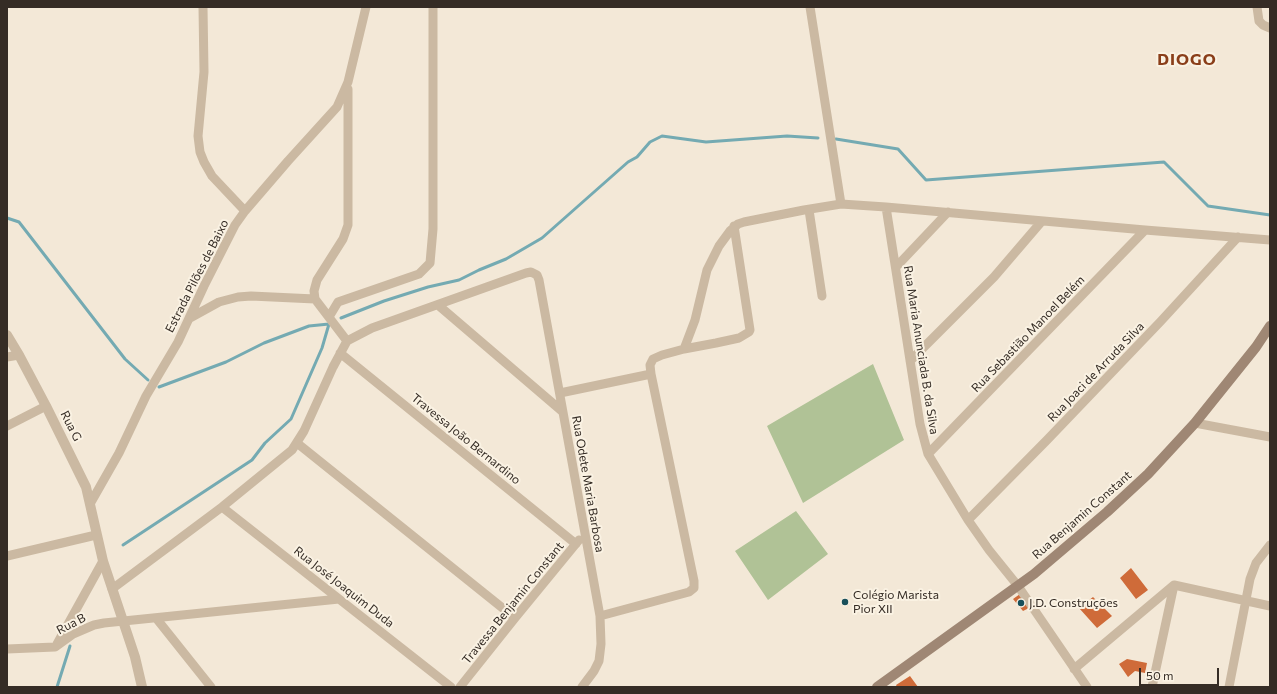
<!DOCTYPE html>
<html>
<head>
<meta charset="utf-8">
<style>
  body { margin:0 }
  #map { position:relative; width:1277px; height:694px; overflow:hidden; background:#f3e8d7; font-family:Commissioner,sans-serif }
  canvas { display:block }
  .frame { position:absolute; inset:0; border:8px solid #352c25; pointer-events:none }
  .scale { position:absolute; left:1139px; top:668px; width:80px; height:18px; box-sizing:border-box; border:2px solid #352c25; border-top:0; padding-left:5px; font-size:12px; line-height:14px; white-space:nowrap; color:#352c25; -webkit-text-stroke:3px #faf2e3; paint-order:stroke }
</style>
</head>
<body>
<div id="map">
<canvas width="1277" height="694"></canvas>
<div class="frame"></div>
<div class="scale">50 m</div>
</div>
<script>
const ctx = document.querySelector('canvas').getContext('2d');
ctx.lineJoin = 'round';
function fillPath(path, color) {
  ctx.fillStyle = color;
  ctx.fill(path, 'evenodd');
}
function poly(rows) {
  const path = new Path2D();
  for (const r of rows) {
    path.moveTo(r[0], r[1]);
    for (let i = 2; i < r.length; i += 2) path.lineTo(r[i], r[i + 1]);
  }
  return path;
}
function strokePath(path, color, width, dash) {
  ctx.strokeStyle = color;
  ctx.lineWidth = width;
  ctx.lineCap = dash ? 'butt' : 'round';
  ctx.setLineDash(dash || []);
  ctx.stroke(path);
}
function write(font, color, halo, rows, align = 'center') {
  ctx.font = font + ' Commissioner,sans-serif';
  ctx.lineWidth = 4;
  ctx.setLineDash([]);
  ctx.textBaseline = 'middle';
  ctx.strokeStyle = halo;
  ctx.fillStyle = color;
  for (const [text, x, y, turn = 0] of rows) {
    ctx.save();
    ctx.translate(x, y);
    ctx.rotate((+turn || 0) * Math.PI / 180);
    ctx.textAlign = isNaN(turn) ? turn : align;
    if (halo) ctx.strokeText(text, 0, 0);
    ctx.fillText(text, 0, 0);
    ctx.restore();
  }
}
fillPath(poly([
  [873,364,904,440,803,503,767,426],
  [796,511,828,554,768,600,735,551]
]), '#b0c296');
strokePath(poly([
  [836,139,898,149,926,180,1164,162,1208,206,1270,215],
  [7,218,19,222,125,359,148,380],
  [341,318,384,301,428,287,459,280,479,270,506,259,542,238,628,162,637,157,650,142,662,136,706,142,787,136,818,138],
  [159,387,226,362,264,343,309,326,329,324],
  [123,545,252,460,265,443,291,419,322,348,329,324,331,323],
  [57,687,70,646]
]), '#74aab2', 3);
fillPath(poly([
  [1131,568,1148,590,1136,599,1120,578],
  [1020,594,1029,608,1023,611,1013,599],
  [1093,597,1112,616,1097,628,1079,608],
  [1127,659,1147,663,1145,673,1135,671,1128,677,1119,664],
  [910,676,918,687,897,687,896,685]
]), '#cf6b39');
strokePath(poly([
  [203,7,204,72,198,136,200,152,204,162,212,176,245,211],
  [810,7,841,204],
  [1257,7,1259,21,1263,25,1270,28],
  [886,207,920,424,928,454,968,520,989,550,1018,586,1087,687],
  [809,210,822,296],
  [896,267,948,212],
  [438,305,563,412],
  [329,317,338,302,419,274,430,263,433,229,433,7],
  [190,318,219,302,238,297,251,296,315,299],
  [347,341,315,299,314,291,317,280,343,239,348,225,348,89],
  [684,349,695,320,707,270,719,246,730,231,738,224,744,222,804,210,841,204,886,207,1145,230,1270,240],
  [340,353,576,544],
  [7,357,19,355],
  [910,361,994,277,1042,221],
  [560,393,651,374],
  [1195,423,1270,437],
  [7,426,46,406],
  [297,443,515,618],
  [928,454,1145,230],
  [90,504,119,453,146,396,178,342,204,286,235,225,245,211,288,161,337,107,348,82,366,7],
  [222,507,451,687],
  [968,520,1047,440,1161,321,1238,237],
  [7,556,96,535],
  [1174,585,1270,606],
  [112,589,222,507,292,450,304,431,333,367,347,341,372,328,526,273,531,272,537,275,539,280,600,616,601,644,599,661,594,671,582,687],
  [600,616,689,592,694,588,694,581,651,374,650,365,653,359,662,355,684,349,716,343,739,338,749,332,750,330,734,226],
  [156,618,211,687],
  [57,644,103,561],
  [7,649,55,647,73,634,94,625,104,623,339,599],
  [1074,669,1174,585],
  [460,687,515,618,579,540],
  [1152,687,1174,585],
  [1229,687,1250,579,1256,563,1270,545]
]), '#cbb9a2', 9);
strokePath(poly([
  [7,335,19,355,46,406,86,487,103,561,135,657,142,687]
]), '#cbb9a2', 10);
strokePath(poly([
  [877,687,1034,574,1107,512,1148,474,1195,423,1256,347,1270,326]
]), '#9f8774', 10);
for (const [x, y, r, color] of [
  [845,602,4,"#184f5a"],
  [1021,603,4,"#184f5a"]
]) {
  const dot = new Path2D();
  dot.arc(x, y, r, 0, 2 * Math.PI);
  ctx.fillStyle = color;
  ctx.fill(dot);
  strokePath(dot, '#faf2e3', 1.5);
}
write('12px', '#352c25', '#faf2e3', [
  ["Estrada Pilões de Baixo",197,276,-63],
  ["Rua Sebastião Manoel Belém",1028,334,-46],
  ["Rua Maria Anunciada B. da Silva",921,350,81],
  ["Rua Joaci de Arruda Silva",1096,372,-46],
  ["Rua G",71,426,63],
  ["Travessa João Bernardino",466,439,39],
  ["Rua Odete Maria Barbosa",588,484,80],
  ["Rua Benjamin Constant",1082,515,-41],
  ["Rua José Joaquim Duda",344,587,38],
  ["Travessa Benjamin Constant",513,603,-51],
  ["Rua B",71,624,-28]
]);
write('12px', '#352c25', '#faf2e3', [
  ["Colégio Marista",853,595],
  ["Pior XII",853,609],
  ["J.D. Construções",1029,603]
], 'left');
ctx.letterSpacing = '1px';
write('bold 16px', '#8a3e19', '#faf2e3', [
  ["DIOGO",1187,60]
]);
ctx.letterSpacing = '0px';
</script>
</body>
</html>
